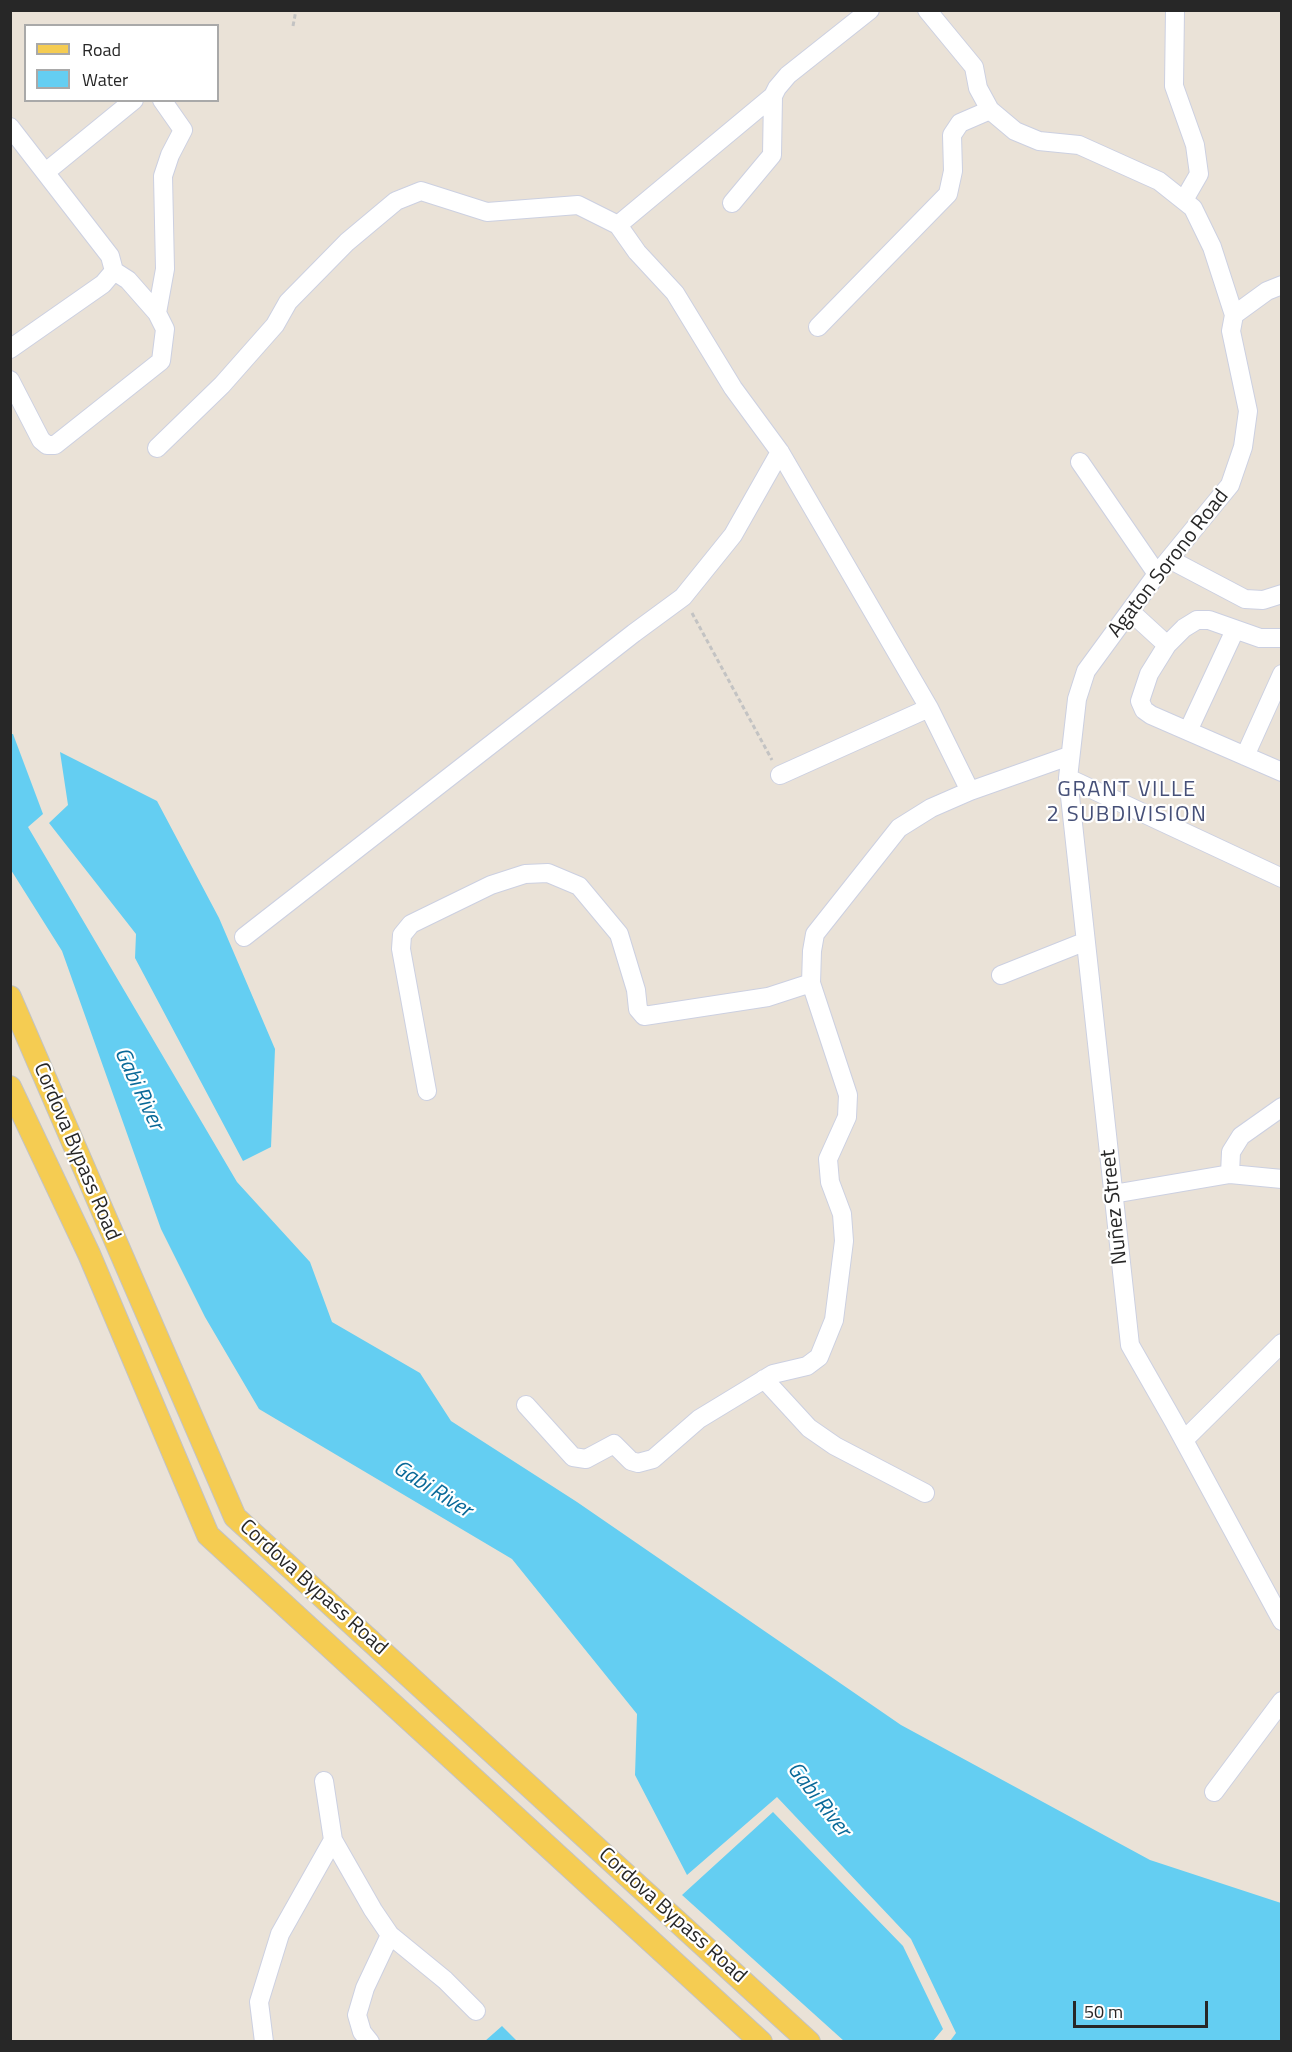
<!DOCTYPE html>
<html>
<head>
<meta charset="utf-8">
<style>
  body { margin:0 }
  #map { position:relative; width:1292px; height:2052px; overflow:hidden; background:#eae2d7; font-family:"Titillium Web",sans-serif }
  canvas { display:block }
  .frame { position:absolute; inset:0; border:12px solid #272727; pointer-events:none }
  .legend { position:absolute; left:24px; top:24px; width:195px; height:78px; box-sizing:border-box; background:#fff; border:2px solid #a9a9a9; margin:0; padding:8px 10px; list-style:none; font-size:18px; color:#272727 }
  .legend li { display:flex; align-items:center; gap:12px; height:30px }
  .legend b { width:30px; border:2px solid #a9a9a9 }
  .scale { position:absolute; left:1073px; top:2001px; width:135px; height:27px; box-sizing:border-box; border:3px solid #272727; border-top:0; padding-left:8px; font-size:18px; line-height:21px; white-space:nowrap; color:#272727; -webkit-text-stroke:4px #fff; paint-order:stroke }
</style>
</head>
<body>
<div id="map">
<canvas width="1292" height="2052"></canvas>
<div class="frame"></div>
<ul class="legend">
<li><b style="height:8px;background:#f5cc52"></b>Road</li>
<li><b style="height:16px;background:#64cef2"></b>Water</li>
</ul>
<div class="scale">50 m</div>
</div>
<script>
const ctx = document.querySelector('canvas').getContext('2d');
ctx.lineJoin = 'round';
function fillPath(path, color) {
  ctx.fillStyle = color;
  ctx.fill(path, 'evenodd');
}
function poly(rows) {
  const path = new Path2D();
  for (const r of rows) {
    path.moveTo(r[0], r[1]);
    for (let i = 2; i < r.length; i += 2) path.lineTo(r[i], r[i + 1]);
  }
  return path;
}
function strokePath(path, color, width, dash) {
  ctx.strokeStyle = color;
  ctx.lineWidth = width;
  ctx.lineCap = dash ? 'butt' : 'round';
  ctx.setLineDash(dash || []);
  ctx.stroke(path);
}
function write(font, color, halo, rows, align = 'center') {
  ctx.font = font + ' "Titillium Web",sans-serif';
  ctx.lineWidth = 4.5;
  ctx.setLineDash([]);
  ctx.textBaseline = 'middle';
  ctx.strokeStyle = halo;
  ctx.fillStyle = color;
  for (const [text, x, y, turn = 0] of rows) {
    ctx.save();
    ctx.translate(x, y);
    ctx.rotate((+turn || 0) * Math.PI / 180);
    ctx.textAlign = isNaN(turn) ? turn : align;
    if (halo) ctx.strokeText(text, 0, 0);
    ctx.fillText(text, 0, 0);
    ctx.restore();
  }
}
fillPath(poly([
  [10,734,13,734,43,814,28,827,237,1182,310,1262,332,1322,420,1373,451,1421,577,1502,901,1725,1150,1860,1281,1903,1281,2041,950,2041,956,2033,911,1939,777,1797,687,1875,635,1775,637,1714,512,1559,259,1409,205,1317,161,1229,62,951,11,870],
  [60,752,157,801,219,918,275,1049,271,1147,243,1161,135,958,136,934,49,823,68,805],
  [773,1812,903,1946,943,2029,933,2041,844,2041,682,1895],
  [502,2026,517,2041,485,2041]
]), '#64cef2');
const minor = poly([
  [927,10,974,67,978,88,990,110,1015,131,1039,141,1079,145,1159,181,1193,208,1212,247,1234,315],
  [1175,10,1174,86,1195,145,1199,174,1184,200],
  [10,127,110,256,114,271,128,280,157,313,165,329,161,361,55,445,47,445,41,440,10,380],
  [47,171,134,100],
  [732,203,772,155,773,96,777,88,788,75,870,10],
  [618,225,773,96],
  [1282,285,1267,291,1234,315,1231,331,1248,411,1243,447,1230,485,1157,574,1086,671,1077,699,1068,778,1130,1345,1174,1422,1282,1621],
  [157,313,165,269,163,176,170,155,183,130,162,100],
  [818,327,948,194,953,171,952,135,960,123,990,110],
  [10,349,103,284,114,271],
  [157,448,222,385,275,325,288,302,347,242,396,201,421,191,487,212,578,205,618,225,637,252,675,293,733,388,780,452,929,708,970,791],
  [1080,462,1157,574],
  [1171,560,1245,599,1263,600,1282,594],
  [1131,612,1167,645],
  [1282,638,1260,638,1209,620,1197,620,1184,628,1167,645,1149,674,1140,701,1144,710,1151,715,1282,772],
  [1188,731,1235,630],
  [1245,756,1282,674],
  [780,775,929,708],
  [1068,778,1282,878],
  [244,937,634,633,683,597,733,535,780,452],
  [1001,975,1084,942],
  [427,1091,401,949,402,935,411,924,491,885,525,874,548,873,579,886,619,934,636,990,638,1009,644,1016,768,997,811,983],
  [1230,1174,1231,1152,1241,1136,1282,1107],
  [1113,1194,1230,1174,1282,1179],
  [764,1379,809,1428,835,1446,925,1493],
  [526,1405,573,1457,586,1459,614,1444,631,1461,638,1463,653,1459,699,1419,773,1374,807,1366,819,1357,834,1320,844,1241,842,1214,830,1182,828,1159,847,1117,848,1095,811,983,812,951,815,934,899,828,931,808,970,791,1069,756],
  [1184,1440,1282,1343],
  [1214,1792,1282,1701],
  [333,1840,373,1910,390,1935,445,1980,476,2011],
  [264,2042,259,2002,280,1934,333,1840,324,1781],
  [370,2042,362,2032,357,2015,365,1988,390,1935]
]);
const major = poly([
  [10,997,235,1517,809,2042],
  [10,1087,89,1254,208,1535,761,2042]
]);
strokePath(minor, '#ccd0e1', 20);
strokePath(major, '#c3c3c3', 24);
strokePath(poly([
  [293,26,296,10],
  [692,613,772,760]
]), '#c3c3c3', 3, [4.5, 3]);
strokePath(minor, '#fff', 18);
strokePath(major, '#f5cc52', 22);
write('21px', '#272727', '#fff', [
  ["Agaton Sorono Road",1169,564,-52],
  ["Cordova Bypass Road",76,1152,67],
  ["Nuñez Street",1115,1207,-96],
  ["Cordova Bypass Road",313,1588,42],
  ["Cordova Bypass Road",672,1916,42]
]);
ctx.letterSpacing = '1.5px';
write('22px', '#465078', '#fff', [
  ["GRANT VILLE",1127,791],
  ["2 SUBDIVISION",1127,816]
]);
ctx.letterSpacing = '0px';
write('italic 22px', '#096998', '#fff', [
  ["Gabi River",138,1089,65],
  ["Gabi River",432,1490,32],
  ["Gabi River",818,1800,52]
]);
</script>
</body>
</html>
